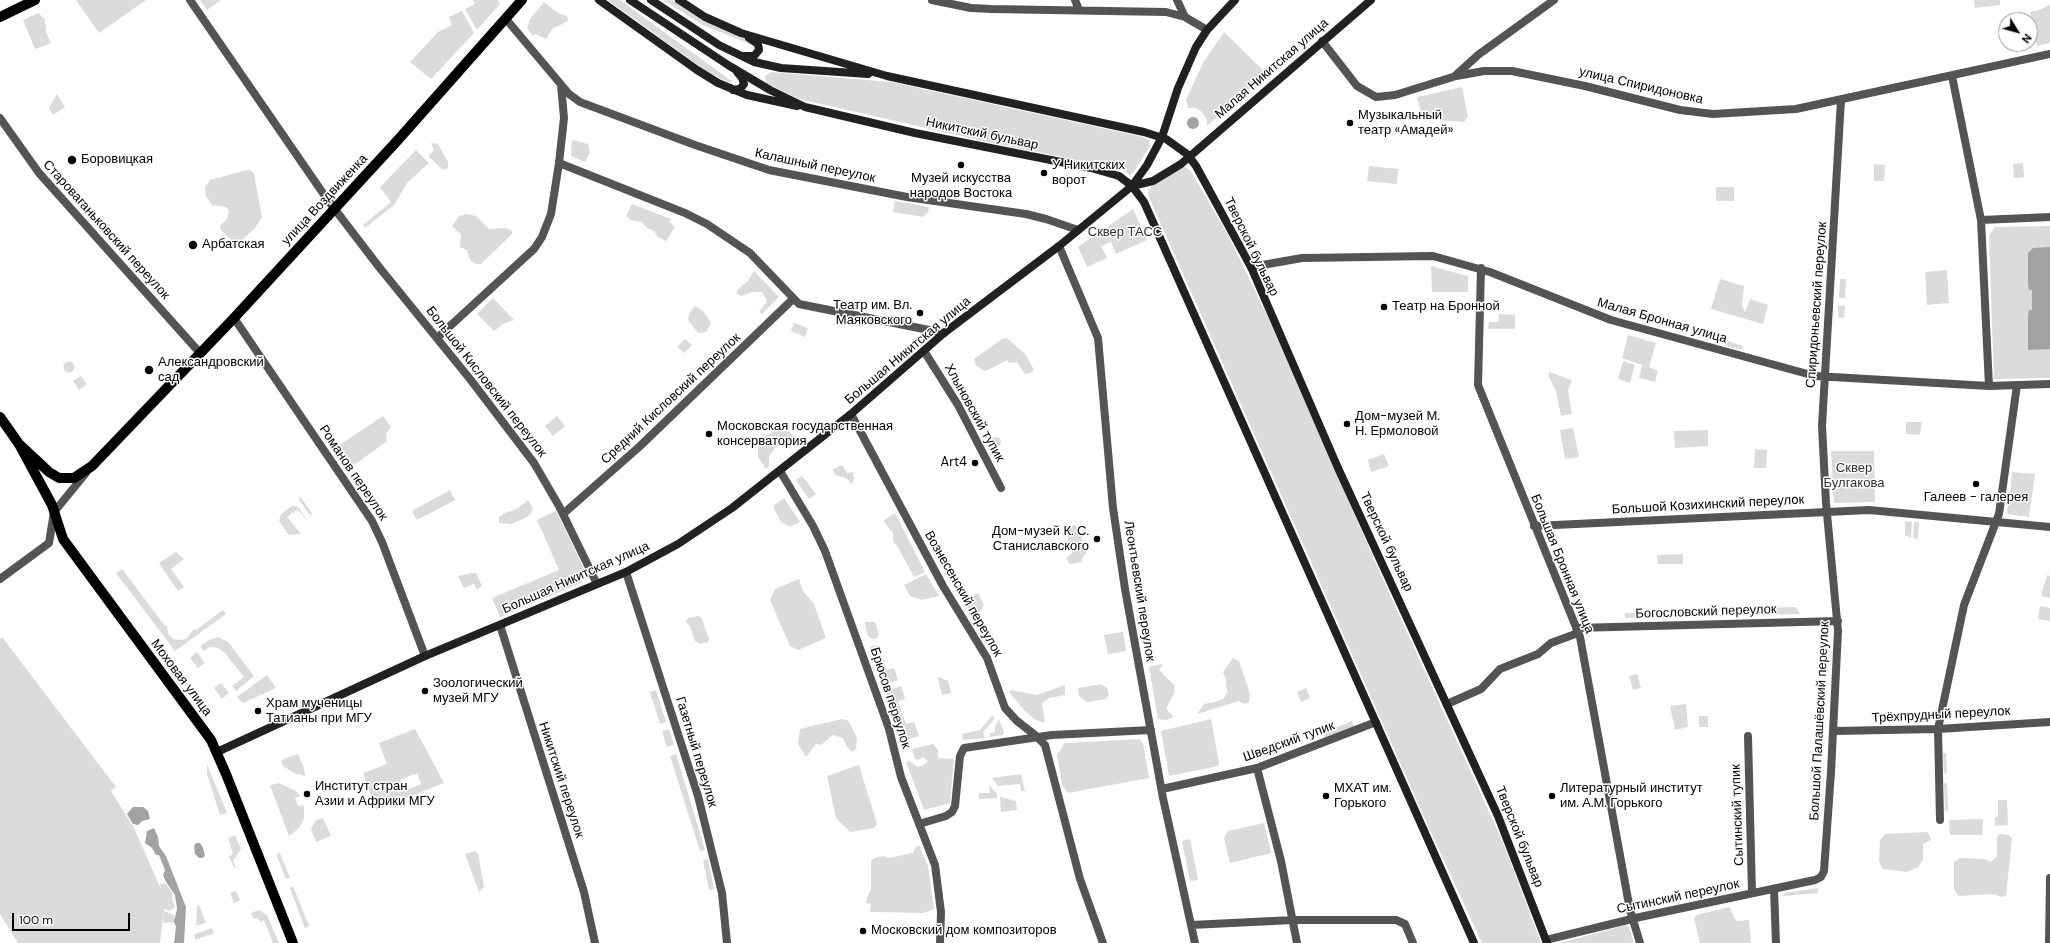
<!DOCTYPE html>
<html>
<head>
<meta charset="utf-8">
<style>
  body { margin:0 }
  #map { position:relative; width:2050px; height:943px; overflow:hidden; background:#fff; font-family:"DM Sans",sans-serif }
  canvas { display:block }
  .north { position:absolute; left:1998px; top:12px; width:40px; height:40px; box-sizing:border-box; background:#fff; border:1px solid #999; border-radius:50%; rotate:127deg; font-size:11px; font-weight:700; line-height:16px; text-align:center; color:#000 }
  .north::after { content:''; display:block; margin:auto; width:14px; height:18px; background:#000; clip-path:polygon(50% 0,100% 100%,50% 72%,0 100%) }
  .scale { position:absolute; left:12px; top:913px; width:118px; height:18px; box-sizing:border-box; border:2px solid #000; border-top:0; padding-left:5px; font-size:12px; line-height:14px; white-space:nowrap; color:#000; -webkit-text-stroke:3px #fff; paint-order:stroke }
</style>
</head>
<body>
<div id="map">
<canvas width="2050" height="943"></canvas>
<div class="north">N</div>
<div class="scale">100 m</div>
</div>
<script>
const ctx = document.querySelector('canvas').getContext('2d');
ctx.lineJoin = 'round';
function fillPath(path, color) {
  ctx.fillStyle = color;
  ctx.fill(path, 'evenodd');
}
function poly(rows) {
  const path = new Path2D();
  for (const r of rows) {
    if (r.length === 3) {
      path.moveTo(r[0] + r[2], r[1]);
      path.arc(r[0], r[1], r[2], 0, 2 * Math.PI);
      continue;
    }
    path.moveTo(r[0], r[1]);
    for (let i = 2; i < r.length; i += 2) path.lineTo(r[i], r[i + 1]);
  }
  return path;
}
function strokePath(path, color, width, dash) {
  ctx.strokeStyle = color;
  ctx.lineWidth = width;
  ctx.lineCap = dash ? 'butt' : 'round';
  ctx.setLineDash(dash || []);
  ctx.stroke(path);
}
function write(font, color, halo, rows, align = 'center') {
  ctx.font = font + ' "DM Sans",sans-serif';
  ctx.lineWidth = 3;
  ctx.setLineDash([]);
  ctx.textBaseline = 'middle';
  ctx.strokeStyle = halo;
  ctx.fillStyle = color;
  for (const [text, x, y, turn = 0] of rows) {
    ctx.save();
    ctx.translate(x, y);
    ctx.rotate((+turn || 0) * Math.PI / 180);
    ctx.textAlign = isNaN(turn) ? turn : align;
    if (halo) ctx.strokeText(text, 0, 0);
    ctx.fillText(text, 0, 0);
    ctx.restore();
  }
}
fillPath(poly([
  [76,0,146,0,99,33],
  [200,0,221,0,207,10],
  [473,0,498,0,500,4,477,30,465,9,475,4],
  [608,0,620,0,733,82,728,82,706,71],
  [663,0,672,0,704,21,753,42,754,46,701,24],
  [1974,0,2000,0,2000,5,1975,8],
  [544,2,558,13,567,16,568,21,552,29,546,39,535,34,533,36,527,28,530,19],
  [2050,4,2050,43,2037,46,2030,12,2042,9],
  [462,11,474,33,431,79,410,62,438,32,452,25,449,17],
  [38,13,45,19,46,32,51,43,35,49,23,20],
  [1224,32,1267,74,1207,126,1207,120,1202,112,1196,108,1188,108,1186,100,1203,63],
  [771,72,891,82,1143,137,1149,141,1150,146,1135,170,1130,175,1121,169,988,142,799,99,766,83,765,76],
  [1462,87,1468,117,1464,122,1423,119,1417,97],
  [57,94,65,107,53,115,49,108],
  [572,140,588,144,590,152,585,162,571,156],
  [431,143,438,144,448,162,448,168,443,170,428,156,434,150],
  [416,150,429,163,407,183,394,205,365,228,363,225,391,202,380,187],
  [2023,163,2024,177,2014,178,2013,164],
  [1874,164,1885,165,1884,181,1874,181],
  [1369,166,1398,169,1397,184,1367,181],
  [1185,167,1190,170,1226,231,1268,317,1380,573,1502,840,1541,943,1482,943,1429,828,1148,195,1149,189,1151,187,1180,168],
  [247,170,252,171,254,174,262,217,255,228,239,243,231,240,221,230,220,226,227,219,229,210,226,207,212,205,206,196,205,187,210,180],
  [1716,187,1734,187,1734,201,1716,201],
  [895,201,929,207,928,212,923,217,893,212],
  [632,204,671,219,670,222,675,227,666,241,658,237,654,231,647,228,642,222,631,220,626,216],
  [1133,209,1147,240,1116,254,1111,242,1101,246,1107,258,1087,267,1078,247],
  [466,214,476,216,489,229,506,228,512,231,512,234,481,264,476,264,470,260,467,250,460,247,461,234,452,226,459,216],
  [2050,226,2050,378,1994,379,1989,235,1995,227],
  [1431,266,1468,276,1468,292,1432,292],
  [1947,270,1949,303,1927,305,1925,272],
  [754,271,779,297,762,314,759,312,767,301,762,292,752,292,741,296,736,293,739,288,748,281],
  [1720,279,1744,286,1742,306,1745,312,1750,299,1768,305,1763,324,1711,309],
  [1840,279,1846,279,1845,298,1839,298],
  [493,298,514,320,503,324,494,331,477,314],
  [1838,305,1845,306,1844,318,1838,317],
  [695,306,703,311,711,323,706,332,698,333,688,320,690,312],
  [1499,314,1515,315,1515,329,1488,329,1489,322,1498,322],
  [794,323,808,328,805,337,791,331],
  [1628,335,1656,343,1649,367,1658,371,1655,382,1639,378,1642,365,1622,358],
  [1007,338,1026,355,1034,370,1030,373,1025,374,1017,362,1009,363,1007,360,988,370,984,371,976,365,974,359,1002,339],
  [685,339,692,345,684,353,677,347],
  [1728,341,1743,346,1742,350,1726,346],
  [1623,361,1635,365,1630,383,1618,379],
  [69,367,5.5],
  [1549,372,1572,380,1568,390,1572,414,1561,416,1556,391,1549,377],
  [81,376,87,384,79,390,73,381],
  [383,416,391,427,386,433,387,441,357,463,351,465,338,446],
  [557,416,565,426,553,436,545,426],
  [1906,422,1922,422,1920,435,1906,434],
  [1573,428,1579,457,1565,459,1560,430],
  [781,430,790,432,799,442,795,445,782,444,775,448,769,457,769,466,766,469,758,457,758,447,764,437,775,431],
  [1708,430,1708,446,1675,448,1674,431],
  [996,442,5],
  [1755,449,1767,450,1766,468,1754,468],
  [1831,451,1874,451,1875,502,1834,503],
  [1384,454,1389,466,1371,472,1368,460],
  [842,465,847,473,853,472,854,478,852,484,846,478,835,475,833,470,835,468],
  [2012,472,2035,474,2029,517,2007,514,2009,498,2012,498,2012,494,2010,493],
  [802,476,816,494,809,499,796,480],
  [450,490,455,500,417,520,412,511],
  [300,496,313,515,309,514,299,500],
  [784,498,800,522,790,527,781,522,774,509,774,505],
  [528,500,533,509,529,516,512,524,499,523,499,517,503,514,518,508],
  [292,506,298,507,307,520,297,509,297,512,295,510,294,514,293,512,291,513,293,516,291,514,287,517,301,534,289,535,279,521,281,514],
  [556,511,585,571,581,583,500,617,492,598,559,570,537,520],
  [895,513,925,572,914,577,898,547,893,542,893,533,884,522,884,520],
  [1905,521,1912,522,1911,538,1905,535],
  [1914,522,1919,522,1918,539,1913,538],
  [1074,525,1077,527,1082,536,1083,545,1086,549,1086,554,1083,556,1082,562,1070,564,1066,558,1072,553,1066,531,1066,527],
  [176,552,184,559,171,569,184,587,178,591,159,563],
  [1683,554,1683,564,1658,564,1657,555],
  [122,569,165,626,167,625,168,633,173,639,181,640,186,639,194,629,196,630,223,610,226,614,175,651,116,573],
  [473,573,476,573,482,586,477,590,474,584,464,588,458,576],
  [926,574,939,596,922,600,910,596,904,585],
  [2047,575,2050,576,2050,598,2041,596],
  [799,579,803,591,814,604,826,638,798,650,790,646,770,600,775,589],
  [978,593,984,605,979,613,974,617,964,601],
  [2040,606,2050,608,2050,621,2038,619],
  [1796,607,1800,614,1720,616,1723,609],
  [1696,611,1697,616,1625,618,1625,613],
  [698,616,701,617,709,639,708,642,700,644,695,641,690,626,686,622,688,618],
  [866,622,875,622,879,635,875,639,870,638,867,634,865,623],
  [1123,632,1126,651,1108,654,1104,635],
  [2,637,116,787,111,791,134,828,161,889,160,884,165,883,172,892,172,899,175,907,170,911,164,909,160,943,18,943,0,914,0,639],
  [218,637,228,642,254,676,236,691,232,686,244,677,225,653,218,648,210,647,204,651,200,646,209,640],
  [878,645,882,656,874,659,870,647],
  [197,652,205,663,198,668,190,658],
  [1233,658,1239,661,1250,694,1249,702,1245,704,1239,701,1197,714,1204,704,1215,702,1223,699,1227,692,1226,680,1223,672],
  [883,659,887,670,894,668,898,680,883,685,875,661],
  [1161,664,1163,665,1159,670,1174,685,1175,691,1166,709,1174,717,1166,720,1158,719,1149,667],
  [1637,674,1641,688,1633,690,1629,676],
  [267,675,276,688,243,703,237,697],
  [938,677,948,681,951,693,942,695],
  [221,683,229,693,222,699,214,688],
  [1101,684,1107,688,1109,695,1106,699,1087,702,1079,696,1078,688],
  [1065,685,1065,695,1049,698,1042,703,1045,723,1034,719,1025,711,1009,692,1011,690,1037,695],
  [901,686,905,699,898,702,902,712,894,715,885,692],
  [1306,688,1310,698,1301,702,1297,692],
  [656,690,666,722,660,724,650,692],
  [1686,704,1688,727,1675,730,1670,706],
  [902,714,906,724,914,722,919,736,903,741,894,717],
  [992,716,995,718,983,732,985,738,963,740,962,734,980,730],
  [1699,716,1708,716,1708,727,1699,727],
  [842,719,847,720,850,724,857,738,856,749,852,752,847,747,843,738,833,735,821,745,816,744,806,757,798,744,800,729],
  [999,719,1004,732,1003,735,989,737,990,733,995,732,995,727],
  [1211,719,1219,763,1218,766,1169,776,1161,731],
  [1352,721,1354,727,1325,739,1323,733],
  [415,729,444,783,376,810,363,773,387,764,379,743],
  [417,773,421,784,404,791,400,780],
  [669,729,674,745,667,747,662,731],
  [1139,739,1143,743,1149,778,1068,793,1062,785,1057,754,1061,750,1064,743],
  [933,744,938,750,938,758,954,759,950,803,924,810,906,762,910,761,917,767,924,765,928,761,923,757,919,760,915,759,912,749],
  [1943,753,1946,753,1947,773,1944,773],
  [298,754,304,768,305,776,294,773,283,766,281,760],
  [676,754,705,850,700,851,670,756],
  [207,764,227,813,220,815,207,774],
  [859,765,877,824,874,828,850,832,836,818,827,776],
  [1021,774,1025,791,1021,791,1020,784,998,786,992,778],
  [279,783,296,791,300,796,295,798,298,806,303,805,304,808,304,818,301,825,297,830,289,836,270,785],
  [1944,783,1947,783,1948,811,1945,811],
  [989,785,997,794,997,798,979,799,979,793,990,793],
  [1000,797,1016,801,1017,810,1001,812],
  [1998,800,2007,800,2008,825,1995,826,1995,817,1998,817],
  [323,818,331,836,316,842,311,829,316,820],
  [1983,819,1982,835,1950,835,1949,820],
  [1264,823,1271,853,1230,863,1224,838,1228,831],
  [1928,832,1931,840,1923,844,1923,860,1918,867,1907,872,1882,869,1879,861,1880,840,1885,834],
  [2000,834,2009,835,2012,838,2006,896,2002,897,1993,894,1958,896,1954,889,1954,862,1960,858,1984,859,1991,862,1997,856,1997,837],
  [235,835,241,849,233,861,236,868,234,868,229,856,233,854,228,838],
  [1190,839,1198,880,1190,881,1182,841],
  [919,845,928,866,934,909,924,913,870,912,871,903,868,904,866,901,871,888,871,861,874,858,883,856,888,858,913,853,915,848],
  [475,851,478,853,484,887,479,892,465,854],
  [280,853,290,878,286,879,276,854],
  [708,859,714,889,709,890,703,860],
  [293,886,309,926,305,928,290,888],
  [1818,888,1818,893,1783,896,1785,893],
  [236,891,240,900,234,903,230,893],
  [197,905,199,905,206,923,196,926],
  [1730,907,1734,918,1737,921,1749,920,1751,943,1700,943,1694,918,1697,915],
  [259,910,267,915,279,943,273,943,264,920,260,922,258,918,253,919,251,913],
  [164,911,174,915,175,924,172,922,163,923],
  [1626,925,1629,928,1634,943,1560,943],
  [212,928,214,933,195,940,195,934]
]), '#dbdbdb');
fillPath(poly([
  [1193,123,6],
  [2050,247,2050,349,2028,350,2028,316,2029,310,2032,310,2032,290,2029,290,2028,284,2028,253,2033,248],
  [133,807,143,807,148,811,150,819,142,821,138,825,133,824,127,814],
  [154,828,158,837,159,846,166,856,186,907,184,943,174,943,176,927,174,921,177,909,175,895,166,882,163,875,165,870,159,855,156,855,152,848,145,843,147,831],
  [196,843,200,843,203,848,205,856,202,858,199,858,195,854,194,846]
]), '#a2a2a2');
strokePath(poly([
  [190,0,327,199,379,267,470,379,534,463,559,506,597,584],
  [932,0,971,8,991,9,1166,12,1185,17,1207,30],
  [1075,0,1079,10],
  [1177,0,1185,17],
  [506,19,569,94,580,102,695,145,769,170,907,197,1026,214,1046,219,1078,230],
  [1322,41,1357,86,1376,97,1395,95,1456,76,1484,71,1512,71,1585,86,1680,110,1713,114,1796,109,2050,54],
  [1456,75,1478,55,1554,0],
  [1952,76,1981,220,1989,386],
  [0,118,39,173,200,353],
  [559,163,685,213,707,224,750,253,799,304,944,333],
  [1981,220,2050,217],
  [1059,246,1098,338,1113,508,1125,589,1163,798,1195,943],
  [1251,267,1302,258,1433,256,1490,272,1611,320,1815,376,1989,386,2050,384],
  [1481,268,1478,385,1580,637,1630,910,1640,943],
  [234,318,372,521,382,542,425,656],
  [437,338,534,249,542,237,551,214,559,163,564,118,561,85],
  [924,351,958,405,1001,488],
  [851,414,943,586,987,658,1005,708,1017,721,1035,735,1045,745,1080,879,1103,943],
  [780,471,813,526,825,551,889,729,901,777,935,865,941,912,940,943],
  [563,514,639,447,793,299],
  [1534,526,1869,510,2050,527],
  [626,572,698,796,722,893,727,943],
  [0,579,49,543,54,512,86,473],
  [500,625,584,892,595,943],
  [1576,628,1838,621],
  [1447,704,1481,689,1500,669,1538,654,1551,643,1578,633],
  [1834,731,1938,729,2050,722],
  [1748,736,1752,893],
  [1257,768,1281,861,1297,943],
  [1162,789,1257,768,1376,722],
  [1940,820,1938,729,1964,605,1999,514,2017,385],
  [919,824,946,816,952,812,955,806,960,756,964,748,1052,735,1151,730],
  [1774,889,1776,943],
  [1191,925,1293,920,1396,920,1405,924,1413,943],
  [1546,940,1640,917,1815,880,1821,877,1824,871,1831,772,1838,631,1826,503,1822,426,1841,100],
  [2049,943,2050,878]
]), '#545454', 8);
strokePath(poly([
  [599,0,697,70,718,83,747,95,797,106],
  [630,0,728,65,770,90,805,107,915,133,1091,168,1119,176,1132,186,1144,202,1474,943],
  [651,0,719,45,754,62,781,68,868,74],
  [679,0,705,17,741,33,887,76,1144,132,1166,139,1187,154,1196,166,1251,267,1338,468,1498,816,1547,943],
  [743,56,754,56,759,50,758,44,749,38],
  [733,90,740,89,744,84,742,78,737,72],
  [1132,186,1153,181,1181,164,1371,0],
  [217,752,425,656,626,572,678,544,732,508,851,414,944,333,1059,246,1132,186,1147,165,1162,137,1178,88,1196,47,1207,30,1235,0]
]), '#212121', 8);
strokePath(poly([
  [0,17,35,0],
  [0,417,19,444,52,505,63,539,211,740,226,774,293,943],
  [19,444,49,472,59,478,74,478,92,466,234,318,397,141,522,0]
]), '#000', 10);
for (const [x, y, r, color] of [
  [1350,123,4,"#000"],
  [72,160,5,"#000"],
  [961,165,4,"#000"],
  [1044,173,4,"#000"],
  [193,245,5,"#000"],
  [1384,307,4,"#000"],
  [920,313,4,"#000"],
  [149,370,5,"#000"],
  [1347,424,4,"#000"],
  [709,434,4,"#000"],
  [975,463,4,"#000"],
  [1976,484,4,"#000"],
  [1097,539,4,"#000"],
  [425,691,4,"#000"],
  [258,711,4,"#000"],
  [307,794,4,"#000"],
  [1326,796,4,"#000"],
  [1552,796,4,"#000"],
  [863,931,4,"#000"]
]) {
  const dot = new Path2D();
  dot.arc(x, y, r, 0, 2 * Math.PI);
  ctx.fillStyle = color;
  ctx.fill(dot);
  strokePath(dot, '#fff', 1.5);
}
write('13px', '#000', '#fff', [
  ["Малая Никитская улица",1272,69,-41],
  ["улица Спиридоновка",1641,86,13],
  ["Никитский бульвар",982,134,12],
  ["Калашный переулок",815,166,12],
  ["улица Воздвиженка",325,200,-47],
  ["Староваганьковский переулок",106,230,48],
  ["Тверской бульвар",1251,247,64],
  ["Спиридоньевский переулок",1817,305,-86],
  ["Малая Бронная улица",1662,321,16],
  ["Большая Никитская улица",908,351,-40],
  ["Большой Кисловский переулок",486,382,52],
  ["Средний Кисловский переулок",671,399,-43],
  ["Хлыновский тупик",974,413,61],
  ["Романов переулок",353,473,56],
  ["Большой Козихинский переулок",1708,505,-3],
  ["Тверской бульвар",1386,542,65],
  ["Большая Бронная улица",1562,564,68],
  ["Большая Никитская улица",576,578,-24],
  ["Леонтьевский переулок",1139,591,81],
  ["Вознесенский переулок",963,594,60],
  ["Богословский переулок",1706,612,-2],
  ["Моховая улица",181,678,53],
  ["Брюсов переулок",890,698,72],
  ["Трёхпрудный переулок",1941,715,-3],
  ["Большой Палашёвский переулок",1820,721,-87],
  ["Шведский тупик",1289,742,-20],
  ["Газетный переулок",696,752,73],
  ["Никитский переулок",561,780,72],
  ["Сытинский тупик",1738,815,-92],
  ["Тверской бульвар",1519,837,68],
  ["Сытинский переулок",1678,897,-12]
]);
write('13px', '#000', '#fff', [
  ["Музыкальный",1358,116],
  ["театр «Амадей»",1358,131],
  ["Боровицкая",81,160],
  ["У Никитских",1052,166],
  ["ворот",1052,181],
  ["Музей искусства",961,179,"center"],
  ["народов Востока",961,194,"center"],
  ["Арбатская",202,245],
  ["Театр им. Вл.",912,306,"right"],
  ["Маяковского",912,321,"right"],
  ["Театр на Бронной",1392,307],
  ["Александровский",158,363],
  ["сад",158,378],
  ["Дом-музей М.",1355,417],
  ["Н. Ермоловой",1355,432],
  ["Московская государственная",717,427],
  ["консерватория",717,442],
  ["Art4",967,463,"right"],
  ["Галеев - галерея",1976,498,"center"],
  ["Дом-музей К. С.",1089,532,"right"],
  ["Станиславского",1089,547,"right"],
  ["Зоологический",433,684],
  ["музей МГУ",433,699],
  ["Храм мученицы",266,704],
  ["Татианы при МГУ",266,719],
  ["Институт стран",315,787],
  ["Азии и Африки МГУ",315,802],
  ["МХАТ им.",1334,789],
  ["Горького",1334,804],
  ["Литературный институт",1560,789],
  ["им. А.М. Горького",1560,804],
  ["Московский дом композиторов",871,931]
], 'left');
write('13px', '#323232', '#fff', [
  ["Сквер ТАСС",1125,233],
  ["Сквер",1854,469],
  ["Булгакова",1854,484]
]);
</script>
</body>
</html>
